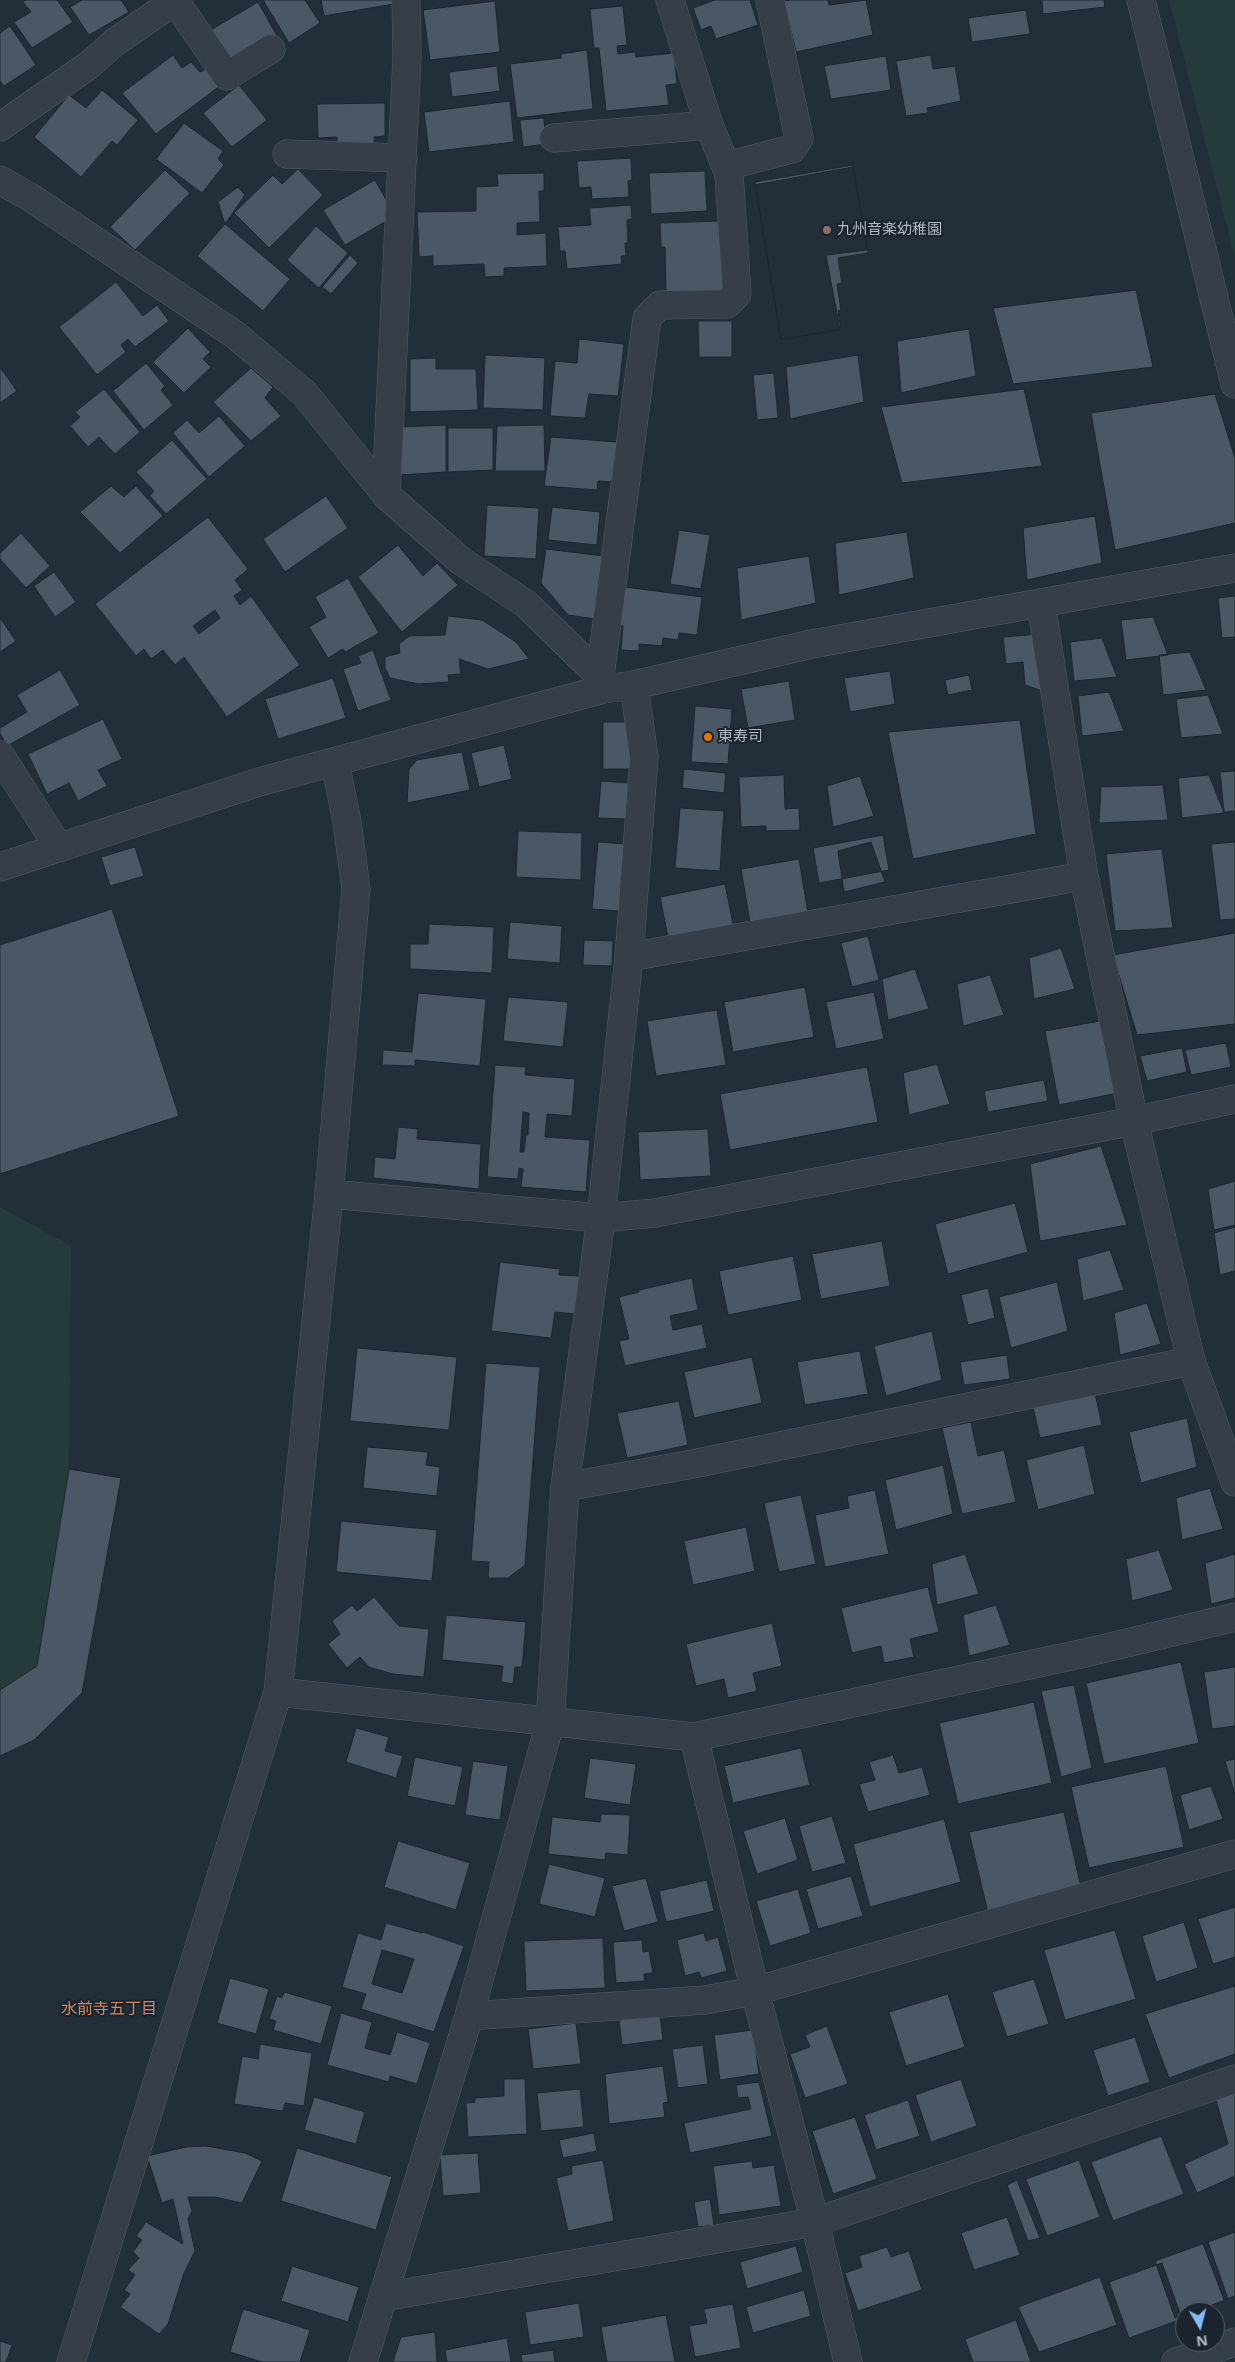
<!DOCTYPE html>
<html>
<head>
<meta charset="utf-8">
<style>
  body { margin:0 }
  #map { position:relative; width:1235px; height:2362px; overflow:hidden; background:#222e39; font-family:"Open Sans",sans-serif }
  canvas { display:block }
  .north { position:absolute; left:1175px; top:2302px; width:50px; height:50px; box-sizing:border-box; background:#1b242e; border:1px solid #57606b; border-radius:50%; rotate:172deg; font-size:14px; font-weight:700; line-height:20px; text-align:center; color:#b1bac6 }
  .north::after { content:''; display:block; margin:auto; width:18px; height:22px; background:#87b9f4; clip-path:polygon(50% 0,100% 100%,50% 72%,0 100%) }
</style>
</head>
<body>
<div id="map">
<canvas width="1235" height="2362"></canvas>
<div class="north">N</div>
</div>
<script>
const ctx = document.querySelector('canvas').getContext('2d');
ctx.lineJoin = 'round';
function fillPath(path, color) {
  ctx.fillStyle = color;
  ctx.fill(path, 'evenodd');
}
function poly(rows) {
  const path = new Path2D();
  for (const r of rows) {
    path.moveTo(r[0], r[1]);
    for (let i = 2; i < r.length; i += 2) path.lineTo(r[i], r[i + 1]);
  }
  return path;
}
function strokePath(path, color, width, dash) {
  ctx.strokeStyle = color;
  ctx.lineWidth = width;
  ctx.lineCap = dash ? 'butt' : 'round';
  ctx.setLineDash(dash || []);
  ctx.stroke(path);
}
function write(font, color, halo, rows, align = 'center') {
  ctx.font = font + ' "Open Sans","Noto Sans JP",sans-serif';
  ctx.lineWidth = 4;
  ctx.setLineDash([]);
  ctx.textBaseline = 'middle';
  ctx.strokeStyle = halo;
  ctx.fillStyle = color;
  for (const [text, x, y, turn = 0] of rows) {
    ctx.save();
    ctx.translate(x, y);
    ctx.rotate((+turn || 0) * Math.PI / 180);
    ctx.textAlign = isNaN(turn) ? turn : align;
    if (halo) ctx.strokeText(text, 0, 0);
    ctx.fillText(text, 0, 0);
    ctx.restore();
  }
}
fillPath(poly([
  [1169,0,1235,0,1235,258],
  [0,1207,71,1246,69,1469,37,1666,0,1690]
]), '#253b3b');
const building = poly([
  [26,0,57,0,73,22,32,48,14,22,31,12,23,2,26,0],
  [82,0,121,0,129,12,89,35,70,7,82,0],
  [263,0,305,0,320,23,289,43,263,0],
  [321,0,399,0,399,3,324,16,321,0],
  [715,0,750,0,758,25,716,39,711,26,701,30,693,8,715,0],
  [790,0,828,0,829,5,866,0,873,35,796,52,784,1,790,0],
  [1042,0,1104,0,1105,7,1043,14,1042,0],
  [495,1,500,52,430,60,423,10,495,1],
  [258,2,277,36,229,64,209,31,258,2],
  [623,6,627,45,617,46,618,54,635,52,636,57,674,53,677,84,666,85,669,105,606,111,599,48,594,48,590,9,623,6],
  [1026,10,1030,34,972,42,968,18,1026,10],
  [10,26,36,65,4,86,0,81,0,33,10,26],
  [587,50,593,109,517,118,510,64,561,58,561,54,587,50],
  [173,55,182,68,191,62,200,72,209,68,221,85,156,134,122,93,173,55],
  [931,55,933,69,955,66,961,101,927,108,928,113,906,116,896,61,931,55],
  [886,56,891,90,831,99,824,66,886,56],
  [497,66,500,91,452,97,449,72,497,66],
  [239,85,267,120,232,147,203,113,239,85],
  [102,90,138,120,117,145,112,141,81,177,34,137,69,95,86,108,102,90],
  [510,101,514,142,429,152,424,112,510,101],
  [385,103,385,136,374,137,374,143,337,143,337,137,318,138,317,104,385,103],
  [544,118,546,144,523,147,520,120,544,118],
  [184,123,223,151,218,159,224,165,202,193,156,159,184,123],
  [631,158,632,180,628,181,629,197,592,199,591,187,579,188,577,161,631,158],
  [853,165,868,253,838,258,842,283,837,284,841,310,838,311,841,329,781,340,755,182,853,165],
  [853,167,867,250,826,255,840,330,781,339,755,185,853,167],
  [298,169,323,195,269,248,234,213,273,175,282,184,298,169],
  [165,170,190,193,135,250,110,227,165,170],
  [705,171,707,211,651,214,649,173,705,171],
  [544,173,544,191,539,191,540,222,517,223,517,235,546,233,547,266,504,268,504,276,485,277,484,264,433,266,433,256,419,257,417,212,476,211,476,187,498,186,497,174,544,173],
  [375,180,395,216,345,245,323,210,375,180],
  [238,187,245,195,225,224,218,202,238,187],
  [631,205,632,219,627,220,628,243,625,243,626,256,621,256,622,264,567,269,565,251,560,251,558,227,591,225,589,208,631,205],
  [721,221,723,293,666,295,665,247,661,247,660,223,721,221],
  [225,224,290,279,263,311,197,256,225,224],
  [316,226,348,253,319,288,287,260,316,226],
  [350,255,358,263,331,294,322,287,350,255],
  [116,282,143,316,157,305,169,321,135,347,128,339,121,345,126,352,97,375,59,327,116,282],
  [1136,290,1153,367,1013,384,993,308,1136,290],
  [698,321,732,321,732,357,699,357,698,321],
  [188,328,210,352,203,359,211,367,184,393,153,362,188,328],
  [969,329,976,376,901,393,897,341,969,329],
  [579,339,624,344,618,396,589,394,585,418,550,416,555,361,577,363,579,339],
  [485,355,545,358,543,410,483,408,485,355],
  [858,355,864,402,790,419,786,367,858,355],
  [436,358,436,369,476,369,478,410,410,412,410,359,436,358],
  [146,363,165,386,161,390,173,405,144,430,113,391,146,363],
  [0,367,17,391,0,403,0,367],
  [251,368,273,387,265,398,281,416,251,441,213,402,251,368],
  [774,373,778,418,757,420,753,375,774,373],
  [104,389,140,432,115,454,99,437,88,447,70,426,80,417,75,412,104,389],
  [1024,389,1042,466,902,483,881,407,1024,389],
  [1215,394,1235,458,1235,523,1115,550,1091,413,1215,394],
  [219,416,245,446,209,477,173,433,187,420,199,433,219,416],
  [446,425,446,472,400,475,398,427,446,425],
  [544,425,545,471,495,471,497,426,544,425],
  [448,428,493,428,493,470,448,472,448,428],
  [551,437,617,442,613,482,598,481,597,490,544,486,551,437],
  [172,440,207,479,166,514,150,496,154,491,136,472,172,440],
  [111,486,124,497,136,486,163,516,120,553,80,512,111,486],
  [326,496,348,528,285,572,263,539,326,496],
  [487,505,539,508,536,559,484,556,487,505],
  [552,507,600,512,597,545,548,540,552,507],
  [1095,516,1102,563,1027,580,1023,528,1095,516],
  [208,517,248,569,235,580,242,590,234,596,240,605,251,596,300,665,227,717,184,657,175,665,163,650,151,659,144,649,136,656,95,604,208,517],
  [215,610,220,618,199,634,193,626,215,610],
  [679,530,710,535,701,589,670,584,679,530],
  [907,532,914,578,839,595,835,543,907,532],
  [21,533,50,566,26,588,0,559,0,553,21,533],
  [398,545,423,576,437,563,458,585,402,632,358,577,398,545],
  [546,549,603,556,596,619,568,615,541,583,546,549],
  [809,556,816,603,741,620,737,568,809,556],
  [54,572,76,602,55,617,34,586,54,572],
  [348,578,379,633,345,652,343,649,328,658,309,627,326,617,315,597,348,578],
  [625,587,702,597,697,635,679,633,678,640,663,638,662,646,639,644,639,651,621,650,623,626,620,626,625,587],
  [1235,596,1235,637,1222,638,1218,598,1235,596],
  [448,616,482,620,516,642,529,659,488,669,459,659,461,674,448,675,449,682,418,684,390,678,385,668,385,657,400,653,399,644,409,636,445,635,448,616],
  [1153,617,1168,655,1126,660,1121,620,1153,617],
  [0,618,16,641,0,652,0,618],
  [1040,634,1045,692,1025,685,1023,662,1006,664,1003,637,1040,634],
  [1102,638,1117,677,1074,681,1070,642,1102,638],
  [373,650,391,700,358,711,343,669,361,663,358,656,373,650],
  [1190,652,1206,690,1163,695,1159,655,1190,652],
  [60,670,80,705,7,746,0,733,0,728,27,712,17,695,60,670],
  [890,671,895,704,850,712,844,678,890,671],
  [969,675,972,690,948,695,945,680,969,675],
  [333,678,346,718,278,739,265,699,333,678],
  [789,681,795,720,748,728,741,689,789,681],
  [1109,692,1124,731,1082,736,1078,696,1109,692],
  [1208,695,1223,734,1181,738,1176,699,1208,695],
  [695,706,732,709,728,764,691,762,695,706],
  [103,719,122,759,98,770,107,786,78,801,69,783,47,794,28,754,103,719],
  [1020,720,1036,834,913,859,888,732,1020,720],
  [603,722,632,722,632,769,603,769,603,722],
  [504,745,512,779,479,787,471,753,504,745],
  [462,752,470,790,407,803,409,769,417,760,462,752],
  [684,769,726,773,724,793,682,788,684,769],
  [1235,771,1235,811,1224,812,1220,772,1235,771],
  [784,775,785,809,799,808,800,830,766,831,766,826,741,827,739,777,784,775],
  [1209,775,1224,813,1182,818,1178,778,1209,775],
  [860,776,874,816,833,827,827,786,860,776],
  [601,781,629,783,627,819,598,818,601,781],
  [1163,785,1168,820,1099,823,1101,787,1163,785],
  [680,808,724,811,720,871,675,868,680,808],
  [518,831,582,833,581,880,516,877,518,831],
  [883,835,889,870,819,883,813,848,883,835],
  [598,842,626,844,620,911,592,909,598,842],
  [871,842,885,882,844,892,838,851,871,842],
  [1235,842,1235,919,1220,920,1211,844,1235,842],
  [135,847,144,876,110,886,101,857,135,847],
  [1162,849,1173,928,1115,931,1106,854,1162,849],
  [799,859,808,913,750,922,741,869,799,859],
  [725,884,734,929,669,942,660,897,725,884],
  [112,909,179,1116,0,1174,0,945,112,909],
  [510,922,562,926,560,963,507,959,510,922],
  [429,924,494,927,492,973,410,969,410,944,428,944,429,924],
  [1235,933,1235,1024,1137,1035,1113,955,1235,933],
  [868,936,879,980,852,987,841,943,868,936],
  [584,940,613,941,612,966,583,965,584,940],
  [1061,948,1075,989,1034,999,1029,958,1061,948],
  [915,969,929,1009,888,1020,882,979,915,969],
  [990,975,1004,1015,963,1026,957,984,990,975],
  [805,987,814,1037,733,1052,724,1002,805,987],
  [874,992,884,1039,836,1049,826,1002,874,992],
  [418,993,486,999,480,1066,415,1060,415,1066,382,1065,383,1050,412,1052,418,993],
  [508,997,568,1002,563,1047,503,1041,508,997],
  [717,1010,726,1065,656,1076,647,1021,717,1010],
  [1105,1020,1118,1093,1059,1105,1045,1031,1105,1020],
  [1226,1043,1231,1067,1191,1075,1185,1050,1226,1043],
  [1182,1048,1187,1072,1147,1081,1140,1056,1182,1048],
  [937,1064,950,1104,909,1115,903,1073,937,1064],
  [495,1065,526,1067,525,1075,575,1079,572,1116,547,1114,545,1137,590,1140,586,1192,521,1187,523,1169,519,1168,518,1179,487,1177,495,1065],
  [523,1112,529,1113,528,1135,526,1135,524,1152,520,1152,523,1112],
  [867,1067,878,1122,730,1150,720,1094,867,1067],
  [1044,1080,1048,1101,988,1112,984,1091,1044,1080],
  [398,1127,418,1129,417,1139,481,1144,479,1189,373,1178,375,1157,395,1159,398,1127],
  [708,1129,711,1176,640,1180,638,1132,708,1129],
  [1101,1146,1127,1225,1040,1241,1030,1164,1101,1146],
  [1235,1181,1235,1225,1214,1230,1208,1189,1235,1181],
  [1015,1203,1028,1252,948,1274,935,1224,1015,1203],
  [1235,1227,1235,1271,1220,1275,1214,1233,1235,1227],
  [882,1241,890,1286,821,1299,812,1254,882,1241],
  [1110,1250,1124,1290,1083,1301,1077,1259,1110,1250],
  [793,1256,802,1300,728,1315,719,1271,793,1256],
  [500,1262,560,1269,559,1275,579,1276,577,1314,555,1312,551,1338,491,1331,500,1262],
  [692,1278,698,1310,670,1316,673,1330,702,1324,707,1348,625,1366,619,1341,629,1339,619,1297,639,1292,639,1290,692,1278],
  [1057,1282,1068,1331,1011,1348,999,1297,1057,1282],
  [988,1288,995,1318,968,1325,961,1295,988,1288],
  [1147,1303,1161,1344,1120,1355,1114,1313,1147,1303],
  [932,1331,942,1380,886,1396,874,1346,932,1331],
  [357,1348,457,1357,449,1430,350,1421,357,1348],
  [860,1351,868,1394,805,1405,797,1362,860,1351],
  [1007,1355,1010,1379,964,1385,960,1362,1007,1355],
  [752,1357,762,1403,694,1418,684,1372,752,1357],
  [486,1363,540,1367,525,1565,508,1578,488,1578,489,1562,471,1561,486,1363],
  [1095,1393,1102,1425,1040,1438,1033,1407,1095,1393],
  [679,1401,688,1445,627,1458,617,1413,679,1401],
  [1187,1418,1197,1467,1141,1483,1129,1432,1187,1418],
  [971,1422,978,1456,1004,1450,1016,1502,962,1514,942,1428,971,1422],
  [1084,1445,1095,1494,1038,1510,1026,1460,1084,1445],
  [367,1447,428,1452,426,1465,440,1467,437,1496,363,1488,367,1447],
  [943,1465,953,1514,896,1530,885,1480,943,1465],
  [69,1469,121,1478,82,1693,34,1740,0,1756,0,1690,37,1666,69,1469],
  [1210,1488,1223,1529,1182,1540,1176,1498,1210,1488],
  [875,1490,889,1554,825,1567,815,1515,849,1508,847,1496,875,1490],
  [801,1495,816,1564,779,1572,764,1503,801,1495],
  [341,1521,437,1530,432,1581,336,1572,341,1521],
  [746,1527,755,1571,693,1585,684,1541,746,1527],
  [1159,1550,1173,1590,1132,1601,1126,1559,1159,1550],
  [965,1554,979,1594,937,1605,932,1564,965,1554],
  [1235,1554,1235,1598,1211,1604,1205,1563,1235,1554],
  [928,1587,939,1632,910,1639,914,1657,884,1663,881,1646,852,1653,841,1608,928,1587],
  [374,1597,399,1626,429,1629,424,1677,393,1674,369,1667,360,1657,347,1668,328,1644,340,1634,332,1621,352,1605,357,1611,374,1597],
  [996,1605,1010,1645,969,1656,963,1615,996,1605],
  [446,1615,526,1622,522,1667,515,1667,513,1684,501,1682,503,1666,442,1660,446,1615],
  [772,1623,782,1666,753,1673,757,1691,728,1698,724,1679,696,1686,686,1644,772,1623],
  [1181,1662,1199,1743,1104,1764,1086,1683,1181,1662],
  [1235,1667,1235,1726,1212,1729,1204,1672,1235,1667],
  [1074,1685,1092,1768,1061,1777,1041,1691,1074,1685],
  [1034,1702,1052,1783,958,1804,939,1723,1034,1702],
  [356,1728,389,1737,385,1751,403,1756,396,1778,346,1762,356,1728],
  [801,1748,810,1785,733,1803,724,1766,801,1748],
  [893,1755,899,1773,922,1767,930,1795,868,1812,859,1784,875,1780,869,1762,893,1755],
  [415,1757,463,1767,455,1806,407,1796,415,1757],
  [590,1758,636,1764,630,1805,584,1798,590,1758],
  [1235,1759,1235,1795,1225,1761,1235,1759],
  [473,1761,508,1766,500,1820,465,1815,473,1761],
  [1166,1766,1184,1847,1089,1868,1071,1787,1166,1766],
  [1211,1786,1223,1819,1189,1830,1180,1795,1211,1786],
  [1064,1812,1082,1892,988,1913,969,1832,1064,1812],
  [601,1814,630,1815,628,1855,606,1853,605,1860,548,1854,552,1817,600,1822,601,1814],
  [832,1816,846,1863,812,1872,799,1826,832,1816],
  [785,1818,798,1860,757,1874,743,1831,785,1818],
  [944,1819,961,1882,870,1907,853,1844,944,1819],
  [398,1841,470,1863,456,1910,384,1887,398,1841],
  [549,1864,605,1878,595,1917,539,1904,549,1864],
  [851,1876,863,1916,818,1929,806,1889,851,1876],
  [646,1878,658,1922,624,1931,612,1886,646,1878],
  [707,1880,714,1911,666,1922,659,1891,707,1880],
  [798,1889,811,1933,770,1946,756,1901,798,1889],
  [1235,1907,1235,1957,1213,1964,1198,1919,1235,1907],
  [1184,1922,1198,1968,1156,1982,1142,1936,1184,1922],
  [386,1923,422,1933,423,1932,464,1946,434,2032,361,2009,366,1994,342,1987,358,1933,381,1940,386,1923],
  [382,1950,414,1959,402,1993,372,1984,382,1950],
  [1115,1930,1136,1999,1065,2020,1044,1950,1115,1930],
  [704,1933,706,1941,718,1937,727,1971,701,1978,699,1972,685,1976,677,1940,704,1933],
  [603,1938,605,1988,526,1991,524,1941,603,1938],
  [642,1940,643,1952,649,1951,653,1973,644,1974,645,1981,616,1983,613,1942,642,1940],
  [230,1978,269,1989,256,2034,217,2023,230,1978],
  [1034,1979,1049,2024,1007,2037,992,1992,1034,1979],
  [1235,1986,1235,2054,1169,2078,1145,2014,1235,1986],
  [284,1992,332,2006,321,2044,273,2030,276,2021,269,2019,277,1996,282,1998,284,1992],
  [948,1994,965,2047,906,2066,889,2012,948,1994],
  [341,2013,372,2022,365,2048,390,2055,397,2032,430,2043,417,2084,390,2076,389,2082,327,2065,341,2013],
  [660,2015,663,2040,622,2045,619,2020,660,2015],
  [576,2023,581,2064,533,2069,528,2029,576,2023],
  [827,2026,848,2084,805,2098,790,2054,810,2047,805,2035,827,2026],
  [753,2030,759,2074,720,2080,714,2035,753,2030],
  [1135,2037,1150,2082,1108,2096,1093,2050,1135,2037],
  [260,2044,312,2053,304,2106,285,2103,283,2111,234,2104,242,2056,258,2059,260,2044],
  [703,2045,708,2084,678,2088,672,2049,703,2045],
  [663,2066,668,2102,663,2103,665,2117,609,2124,605,2074,663,2066],
  [504,2079,525,2079,527,2134,468,2137,466,2103,475,2102,475,2098,504,2096,504,2079],
  [961,2079,977,2126,931,2142,915,2095,961,2079],
  [759,2082,772,2136,690,2153,684,2123,751,2109,748,2097,738,2098,736,2085,759,2082],
  [580,2089,584,2127,541,2131,537,2093,580,2089],
  [1235,2093,1235,2176,1197,2193,1184,2164,1228,2144,1216,2100,1235,2093],
  [314,2097,365,2112,356,2144,304,2130,314,2097],
  [908,2100,920,2136,876,2150,864,2115,908,2100],
  [855,2117,877,2179,833,2194,812,2131,855,2117],
  [594,2133,597,2151,563,2158,559,2140,594,2133],
  [1161,2136,1184,2194,1113,2221,1091,2162,1161,2136],
  [206,2146,245,2153,262,2161,242,2203,215,2197,188,2197,192,2211,188,2219,195,2251,184,2273,168,2324,159,2334,120,2307,130,2294,124,2290,135,2275,128,2270,139,2258,133,2252,142,2240,136,2236,146,2222,183,2244,173,2199,162,2203,147,2156,186,2147,206,2146],
  [297,2148,392,2177,376,2230,281,2201,297,2148],
  [478,2153,481,2193,443,2196,440,2155,478,2153],
  [603,2160,614,2221,568,2231,556,2178,572,2174,571,2166,603,2160],
  [1079,2160,1100,2217,1047,2236,1026,2179,1079,2160],
  [752,2161,753,2168,774,2165,781,2206,719,2215,713,2166,752,2161],
  [1017,2180,1040,2238,1028,2241,1007,2185,1017,2180],
  [710,2199,714,2225,698,2227,694,2202,710,2199],
  [1007,2217,1020,2255,974,2270,961,2233,1007,2217],
  [1235,2232,1235,2296,1224,2300,1203,2244,1235,2232],
  [1208,2242,1228,2299,1193,2312,1185,2312,1185,2315,1175,2318,1155,2261,1208,2242],
  [796,2246,803,2272,747,2289,740,2262,796,2246],
  [887,2247,891,2257,909,2251,922,2290,858,2311,845,2273,862,2267,859,2256,887,2247],
  [1162,2263,1182,2319,1129,2338,1109,2282,1162,2263],
  [292,2266,359,2287,348,2322,281,2301,292,2266],
  [1100,2277,1117,2325,1039,2352,1018,2307,1100,2277],
  [804,2290,811,2316,753,2333,746,2307,804,2290],
  [579,2303,584,2337,530,2345,525,2312,579,2303],
  [733,2304,741,2348,695,2357,689,2326,707,2323,704,2309,733,2304],
  [243,2309,310,2330,300,2362,262,2362,230,2352,243,2309],
  [666,2315,675,2362,607,2362,601,2327,666,2315],
  [1016,2320,1031,2362,973,2362,965,2339,1016,2320],
  [435,2332,437,2362,393,2362,401,2337,435,2332],
  [507,2338,511,2362,447,2362,445,2350,507,2338],
  [0,2341,12,2345,6,2362,0,2362,0,2341],
  [553,2350,555,2362,522,2362,521,2355,553,2350]
]);
fillPath(building, '#4a5865');
strokePath(building, '#1d2630', 1);
const minor = poly([
  [1141,0,1235,384],
  [175,1,227,76,271,49],
  [0,127,89,65,115,42,176,0],
  [554,138,709,125],
  [287,154,403,158],
  [726,166,792,149,799,138,770,0],
  [0,180,30,197,234,334,304,393,386,495,461,561,526,604,600,676],
  [386,495,407,57,406,0],
  [1041,604,1084,876,1134,1121,1191,1361,1235,1482],
  [604,689,600,676,647,318,660,305,727,304,737,294,729,174,709,125,670,0],
  [0,755,59,848],
  [0,867,259,782,604,689,634,685,812,644,1235,568],
  [629,957,1084,876],
  [329,1194,601,1218,655,1213,1134,1121,1235,1099],
  [565,1487,693,1464,1191,1361],
  [278,1692,694,1737,1085,1653,1235,1617],
  [694,1737,755,1991,815,2222,848,2362],
  [469,2016,705,2000,755,1991,1235,1854],
  [383,2297,815,2222,1235,2079],
  [71,2362,278,1692,329,1194,356,889,347,822,335,762],
  [363,2362,469,2016,550,1723,565,1487,601,1218,629,957,644,757,634,685],
  [1176,2362,1235,2342]
]);
strokePath(minor, '#545d67', 29);
strokePath(minor, '#363f49', 28);
for (const [x, y, r, color] of [
  [827,230,5,"#8d6e63"],
  [708,737,5,"#e8710a"]
]) {
  const dot = new Path2D();
  dot.arc(x, y, r, 0, 2 * Math.PI);
  ctx.fillStyle = color;
  ctx.fill(dot);
  strokePath(dot, '#1b242e', 2);
}
write('15px', '#b1bac6', '#1b242e', [
  ["九州音楽幼稚園",837,230],
  ["東寿司",718,737]
], 'left');
write('16px', '#d08961', '#1b242e', [
  ["水前寺五丁目",109,2009]
]);
</script>
</body>
</html>
